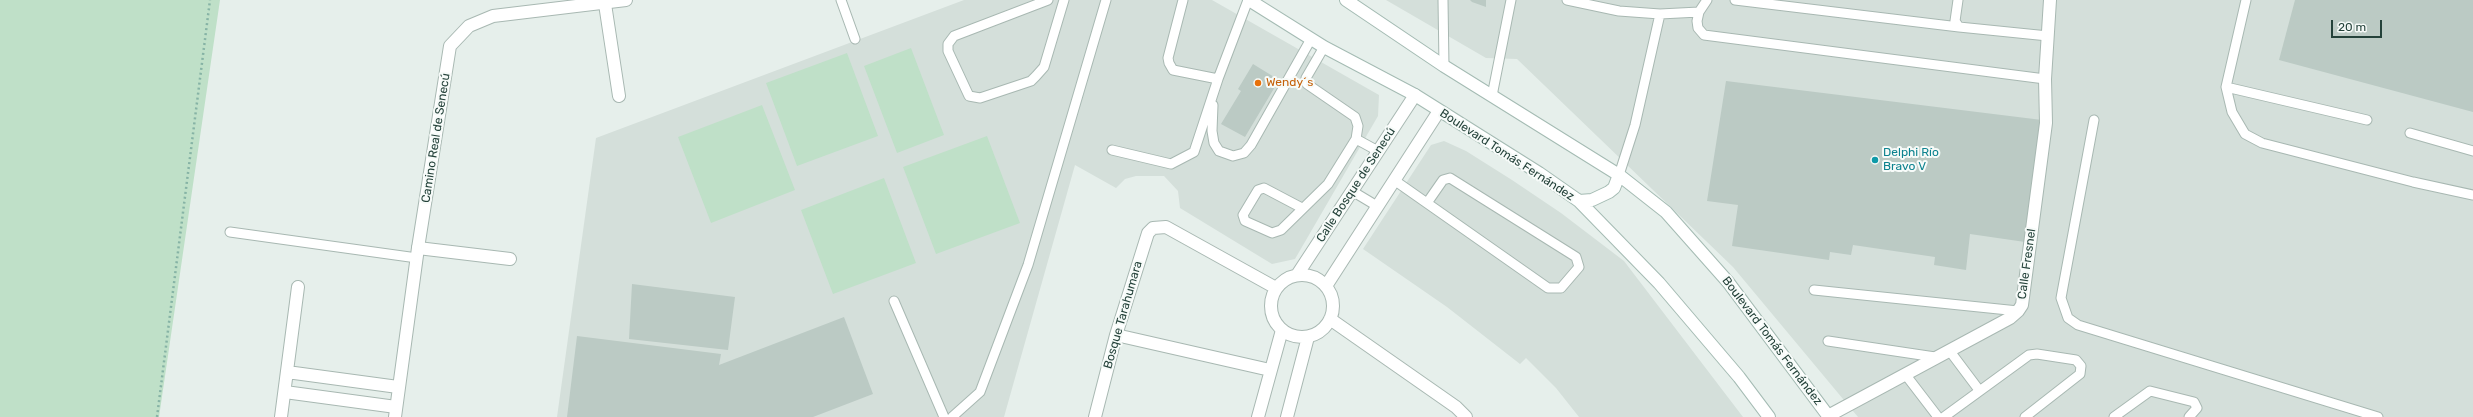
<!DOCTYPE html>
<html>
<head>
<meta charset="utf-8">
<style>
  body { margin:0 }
  #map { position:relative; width:2473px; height:417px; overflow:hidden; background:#e6efeb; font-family:Rubik,sans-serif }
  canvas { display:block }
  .scale { position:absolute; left:2331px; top:20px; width:51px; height:18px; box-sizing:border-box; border:2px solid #24423a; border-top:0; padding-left:5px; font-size:12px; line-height:14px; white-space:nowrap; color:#24423a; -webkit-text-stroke:3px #f7fbf9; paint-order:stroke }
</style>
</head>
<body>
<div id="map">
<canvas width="2473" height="417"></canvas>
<div class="scale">20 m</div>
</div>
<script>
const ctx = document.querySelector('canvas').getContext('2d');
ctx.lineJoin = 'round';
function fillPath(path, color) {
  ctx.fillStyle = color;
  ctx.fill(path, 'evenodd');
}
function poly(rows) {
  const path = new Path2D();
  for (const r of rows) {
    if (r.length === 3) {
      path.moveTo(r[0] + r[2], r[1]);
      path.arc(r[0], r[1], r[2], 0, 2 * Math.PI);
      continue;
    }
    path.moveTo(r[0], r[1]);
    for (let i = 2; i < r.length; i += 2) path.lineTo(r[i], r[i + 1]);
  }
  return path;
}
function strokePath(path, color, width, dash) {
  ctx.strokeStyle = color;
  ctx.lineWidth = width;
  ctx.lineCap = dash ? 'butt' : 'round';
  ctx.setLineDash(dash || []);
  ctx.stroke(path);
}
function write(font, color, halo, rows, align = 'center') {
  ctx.font = font + ' Rubik,sans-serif';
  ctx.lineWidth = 4;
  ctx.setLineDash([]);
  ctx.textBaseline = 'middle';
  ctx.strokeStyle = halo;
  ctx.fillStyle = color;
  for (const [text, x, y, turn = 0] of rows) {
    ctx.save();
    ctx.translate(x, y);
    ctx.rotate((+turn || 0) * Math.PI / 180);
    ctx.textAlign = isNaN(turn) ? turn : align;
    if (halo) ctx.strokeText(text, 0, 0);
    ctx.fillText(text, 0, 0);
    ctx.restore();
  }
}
fillPath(poly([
  [964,0,1212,0,1379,95,1378,116,1295,259,1272,264,1180,208,1178,191,1164,176,1136,176,1125,179,1116,188,1075,165,1004,417,557,417,596,138],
  [1386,0,2473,0,2473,417,1858,417,1733,267,1517,59,1486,58],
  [1444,141,1466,151,1512,180,1561,213,1624,261,1743,417,1579,417,1556,388,1526,358,1520,364,1447,307,1363,249,1431,145]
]), '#d4dfda');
fillPath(poly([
  [0,0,220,0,159,417,0,417],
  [911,48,944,135,897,153,864,66],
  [847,53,878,136,797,166,766,83],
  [762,105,795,190,711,223,678,137],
  [987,136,1020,223,936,254,903,167],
  [884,178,916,263,833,294,801,210]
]), '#bfe0c8');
fillPath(poly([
  [1470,0,1486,0,1486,7,1472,2],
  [2295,0,2473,0,2473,112,2279,60],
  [1253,64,1279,80,1245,137,1221,124,1241,91,1238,89],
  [1726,81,2042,120,2025,242,1970,234,1966,270,1934,265,1935,257,1853,245,1851,255,1830,252,1829,260,1732,246,1738,205,1707,201],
  [632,284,735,297,728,350,629,339],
  [844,317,873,394,813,417,567,417,577,336,721,354,719,365]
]), '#bbcac4');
const service = poly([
  [841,0,855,39],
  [1048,0,954,36,948,44,948,51,969,96,980,98,1031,81,1036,76,1044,67,1064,0],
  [1183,0,1168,58,1169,63,1173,70,1218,79],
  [1443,0,1444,66],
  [1567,0,1619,11,1660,14,1635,125,1619,175],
  [1707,0,1699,12,1697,21,1698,28,1704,35,2045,79],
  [1735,0,1959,27],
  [1958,0,1955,21,1959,27,2048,36],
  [2246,0,2226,87,2232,112,2245,134,2262,143,2413,182,2473,195],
  [1660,14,1699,12],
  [2226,87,2367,120],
  [1492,96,1511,0],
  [1213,105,1212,131,1214,143,1219,151,1233,156,1244,153,1251,145,1311,39],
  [2094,120,2061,298,2068,318,2078,325,2378,417],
  [2410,133,2473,151],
  [1356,139,1378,151],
  [1112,150,1171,164,1194,152,1218,79,1248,0],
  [1394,180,1548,288,1561,288,1579,267,1576,257,1450,178,1443,180,1427,203],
  [1352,191,1377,206],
  [1302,208,1264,188,1258,190,1243,215,1245,221,1272,233,1281,230,1328,184,1356,139,1358,126,1355,117,1307,84,1306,78,1324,47],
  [230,232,417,258],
  [1814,290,2018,311],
  [894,301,944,417],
  [1828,341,1935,357],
  [1949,350,1979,390],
  [1905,374,1938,417],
  [952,417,980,392,1028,265,1106,0],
  [1944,417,2029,355,2037,354,2076,360,2081,366,2080,374,2025,417],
  [2114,417,2150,391,2194,402,2197,408,2189,417]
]);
const minor = poly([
  [605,4,619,96],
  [418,248,510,259],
  [1302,306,31],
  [1297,275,1415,95],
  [1326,286,1439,111],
  [1330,319,1456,407,1466,417],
  [1116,335,1270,370],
  [287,372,398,387],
  [285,392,396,407],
  [1828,416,2010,318,2018,311,2022,305,2046,123,2045,79,2050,0],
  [281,417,298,287],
  [1095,417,1116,335,1148,233,1153,228,1166,227,1276,288],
  [1258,417,1282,330],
  [1287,417,1308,337]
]);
const tertiary = poly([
  [395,417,418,248,450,46,469,26,493,16,626,0]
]);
const secondary = poly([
  [1249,0,1324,47,1415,95,1539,173,1579,201,1659,283,1739,377,1769,417],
  [1346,0,1444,66,1619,175,1666,212,1728,282,1829,417],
  [1579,201,1592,200,1609,192,1614,188,1619,175]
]);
strokePath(service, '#a8b8b2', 11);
strokePath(minor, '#a8b8b2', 14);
strokePath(tertiary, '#a8b8b2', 14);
strokePath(secondary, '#a4bbb3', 14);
strokePath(poly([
  [157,417,210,0]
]), '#86b3a5', 2.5, [2, 3]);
strokePath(service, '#fff', 9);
strokePath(minor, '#fff', 12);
strokePath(tertiary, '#fff', 12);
strokePath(secondary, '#fff', 12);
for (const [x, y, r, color] of [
  [1258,83,4,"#e8710a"],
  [1875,160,4,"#0f9aa8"]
]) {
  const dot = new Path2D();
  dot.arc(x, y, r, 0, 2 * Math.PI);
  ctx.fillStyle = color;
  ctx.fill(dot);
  strokePath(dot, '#f7fbf9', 1.5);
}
write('12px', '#c56008', '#f7fbf9', [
  ["Wendy´s",1266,83]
], 'left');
write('12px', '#24423a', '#f7fbf9', [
  ["Camino Real de Senecú",436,138,-81],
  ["Boulevard Tomás Fernández",1507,155,33],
  ["Calle Bosque de Senecú",1356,185,-57],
  ["Calle Fresnel",2027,264,-82],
  ["Bosque Tarahumara",1123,315,-74],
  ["Boulevard Tomás Fernández",1772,341,53]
]);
write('12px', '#0d838f', '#f7fbf9', [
  ["Delphi Río",1883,153],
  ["Bravo V",1883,167]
], 'left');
</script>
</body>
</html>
